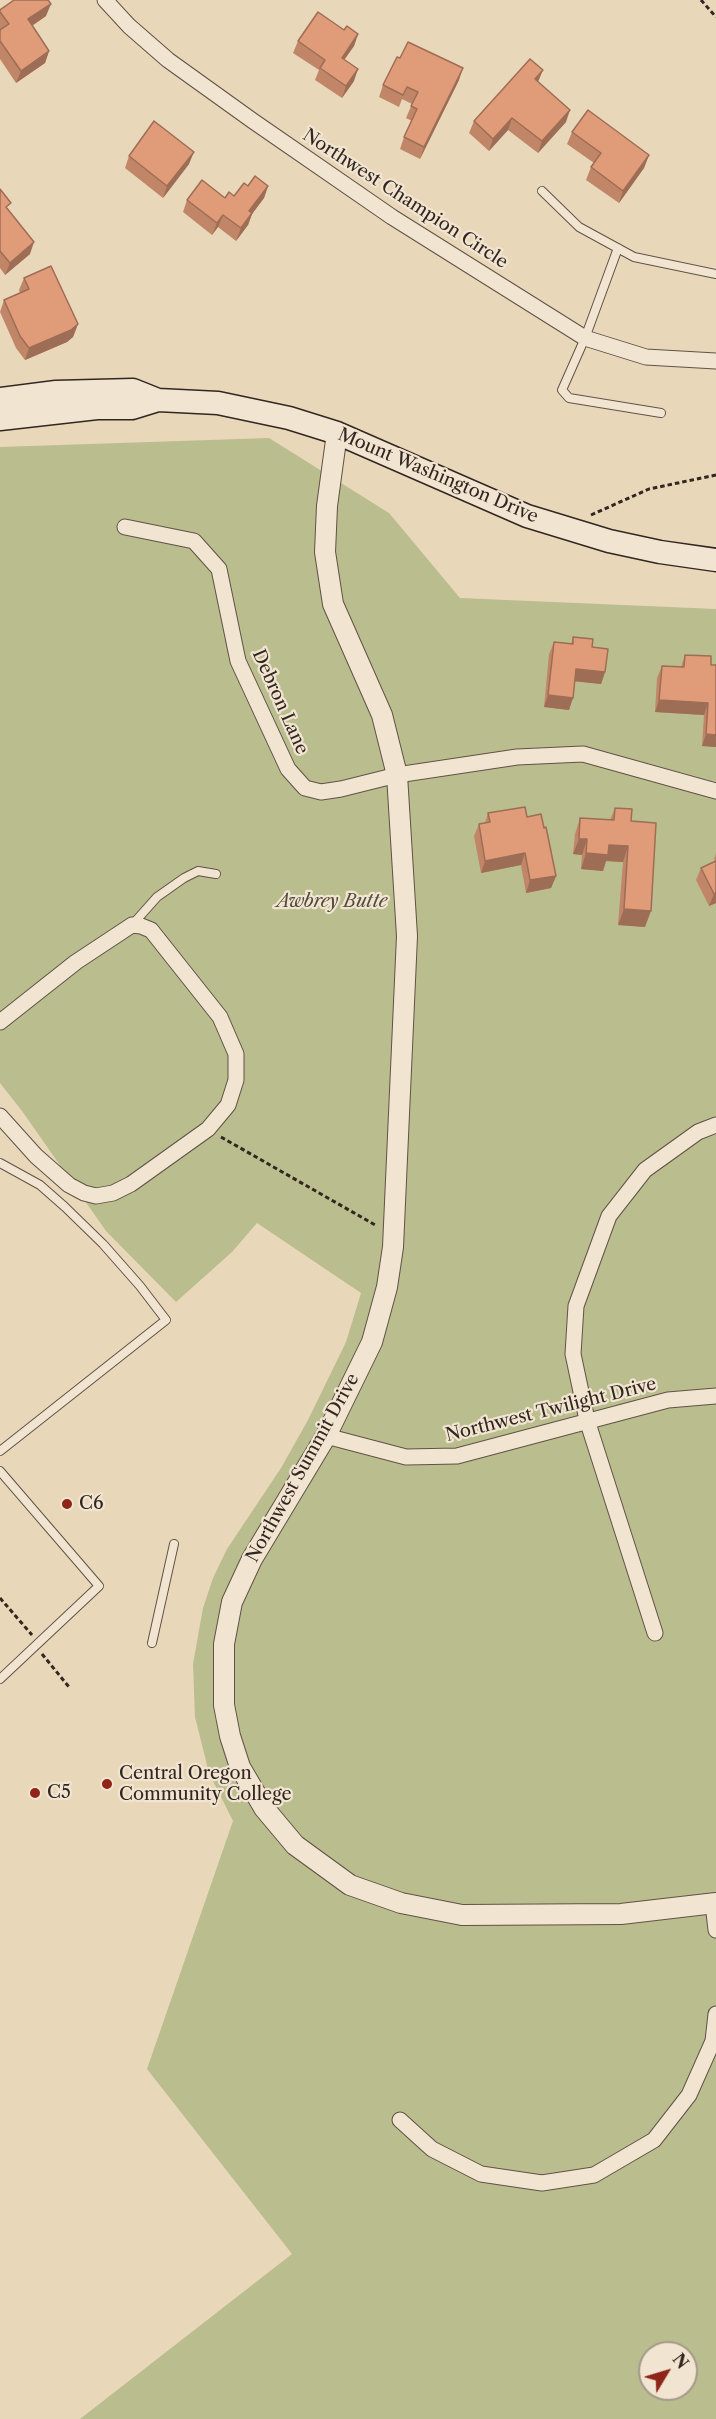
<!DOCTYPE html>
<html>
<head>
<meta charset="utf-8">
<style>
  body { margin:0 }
  #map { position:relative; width:716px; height:2419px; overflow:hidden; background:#e9d7ba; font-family:"Libre Caslon Text",serif }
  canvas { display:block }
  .north { position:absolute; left:638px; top:2341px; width:60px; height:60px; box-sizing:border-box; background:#f1e5d2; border:2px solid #a5998b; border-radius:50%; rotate:52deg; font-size:16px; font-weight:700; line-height:24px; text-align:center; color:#322620 }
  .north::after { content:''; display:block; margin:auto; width:21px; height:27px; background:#8f2418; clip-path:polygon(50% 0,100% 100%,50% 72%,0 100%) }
</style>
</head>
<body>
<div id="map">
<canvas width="716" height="2419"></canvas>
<div class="north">N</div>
</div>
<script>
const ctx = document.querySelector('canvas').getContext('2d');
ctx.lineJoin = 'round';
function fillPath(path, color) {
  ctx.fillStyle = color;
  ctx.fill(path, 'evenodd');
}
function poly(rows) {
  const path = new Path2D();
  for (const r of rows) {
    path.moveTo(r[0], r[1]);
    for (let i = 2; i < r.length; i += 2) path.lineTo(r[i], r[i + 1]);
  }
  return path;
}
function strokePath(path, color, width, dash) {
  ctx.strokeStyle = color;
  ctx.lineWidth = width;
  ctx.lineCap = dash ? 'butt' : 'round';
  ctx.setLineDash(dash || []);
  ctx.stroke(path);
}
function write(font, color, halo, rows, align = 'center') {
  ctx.font = font + ' "Libre Caslon Text",serif';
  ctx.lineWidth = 4.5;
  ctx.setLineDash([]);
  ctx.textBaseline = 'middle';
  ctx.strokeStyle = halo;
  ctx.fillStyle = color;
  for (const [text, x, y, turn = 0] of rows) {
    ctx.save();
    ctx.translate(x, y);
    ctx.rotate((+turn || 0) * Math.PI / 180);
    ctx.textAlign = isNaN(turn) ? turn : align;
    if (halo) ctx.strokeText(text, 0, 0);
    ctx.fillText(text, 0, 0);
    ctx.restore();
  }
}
fillPath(poly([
  [269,438,389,513,460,598,716,609,716,2419,80,2419,292,2254,147,2069,233,1821,209,1773,195,1717,193,1664,203,1608,213,1578,227,1549,281,1468,308,1420,346,1342,361,1293,257,1223,232,1252,176,1302,106,1231,22,1111,0,1083,0,447],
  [650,2353,686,2353,686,2389,650,2389]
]), '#babd8d');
const service = poly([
  [542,191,579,227,634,257,716,274],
  [618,248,585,338,562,390,569,398,661,413],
  [133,924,157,897,184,878,198,871,216,874],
  [0,1163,40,1185,65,1207,103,1244,140,1286,166,1320,0,1451],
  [0,1471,99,1586,0,1679],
  [152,1643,174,1544]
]);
const minor = poly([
  [105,0,129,26,168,60,253,121,392,217,585,338,646,357,716,361],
  [125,527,194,541,219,569,238,661,288,769,305,788,321,792,341,789,397,775,517,757,583,754,716,791],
  [0,1022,76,962,132,925,141,926,151,930,220,1017,236,1054,236,1080,228,1105,208,1129,131,1184,113,1193,96,1196,84,1193,69,1185,36,1156,0,1116],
  [326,1436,406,1457,457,1456,668,1400,716,1396],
  [655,1633,587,1420,573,1354,576,1306,609,1216,645,1170,698,1132,716,1125],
  [713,1904,716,1930],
  [400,2120,432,2149,481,2174,542,2183,594,2175,654,2140,689,2095,713,2041,716,2014]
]);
const tertiary = poly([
  [337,433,327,506,325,552,333,604,382,715,397,775,407,936,393,1247,387,1287,372,1342,326,1436,252,1559,232,1602,224,1644,224,1705,230,1736,240,1767,264,1808,295,1845,350,1885,401,1903,462,1915,621,1914,716,1903]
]);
const secondary = poly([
  [0,399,56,392,133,390,158,400,218,403,289,418,337,433,527,516,609,541,660,552,716,560],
  [0,419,97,408,132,408,158,400]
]);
strokePath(service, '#605246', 10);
strokePath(minor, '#605246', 17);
strokePath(tertiary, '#605246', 22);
strokePath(secondary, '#322620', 25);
strokePath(poly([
  [701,0,716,17],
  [591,515,649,489,716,475],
  [221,1137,377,1226],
  [0,1598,32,1635],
  [42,1654,69,1687]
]), '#322620', 3, [4.5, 3]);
strokePath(service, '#f1e5d2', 8);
strokePath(minor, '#f1e5d2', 15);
strokePath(tertiary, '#f1e5d2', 20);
strokePath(secondary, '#f1e5d2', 22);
fillPath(poly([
  [0,10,46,16,32,26,49,51,45,63,16,83,0,59],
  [344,30,358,34,354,46,344,60,354,81,342,98,315,80,319,70,293,53,298,41],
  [459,80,420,159,400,149,404,137,412,121,406,118,412,104,402,99,399,107,379,97,383,85],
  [539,82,566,122,538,153,508,130,489,151,469,133,474,121],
  [572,132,649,155,644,168,619,203,586,180,591,167,594,163,567,144],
  [129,156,189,164,163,198,125,168],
  [248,186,268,186,264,198,252,214,248,225,236,241,218,227,212,235,183,212,187,200,225,198,234,196],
  [0,189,8,211,30,254,5,275,0,268],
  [24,278,78,324,73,337,67,342,25,360,16,348,0,312,4,300,20,293,19,290],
  [573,637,592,647,605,672,601,684,575,681,569,710,544,707,549,654,554,642,571,644],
  [685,655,711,665,716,665,716,747,702,746,704,715,655,712,657,678,662,666,681,667],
  [615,808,631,821,645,927,618,925,623,862,606,861,603,871,581,869,582,855,573,854,575,834,580,818,610,820],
  [488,813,527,817,544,828,556,876,551,888,526,893,521,865,481,873,474,836,479,824,485,823],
  [716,853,716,903,709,906,696,880,701,868,715,861,714,859]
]), '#c18668');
fillPath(poly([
  [51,4,46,16,24,31,28,19],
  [358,34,354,46,337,70,342,58],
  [49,51,45,63,16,83,21,71],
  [463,68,459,80,420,159,424,147],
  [358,69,354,81,342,98,346,86],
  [543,70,538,82,535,79],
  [570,110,566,122,538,153,542,141],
  [512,118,508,130,489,151,493,139],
  [194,152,189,164,163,198,167,186],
  [649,155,644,168,619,203,623,191],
  [268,186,264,198,252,214,248,225,236,241,241,228,249,211],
  [223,215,218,227,212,235,217,223],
  [34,242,30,254,5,275,10,263],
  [78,324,73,337,67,342,25,360,29,348],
  [576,669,605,672,601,684,572,681],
  [548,695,573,698,569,710,544,707],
  [659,700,708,703,704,715,655,712],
  [706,734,716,735,716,747,702,746],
  [579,839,587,839,582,855,573,854],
  [609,845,628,846,623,862,606,861,603,871,581,869,586,853],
  [525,853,521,865,481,873,485,861],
  [556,876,551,888,526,893,530,880],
  [716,893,716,903,709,906,714,894],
  [624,909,651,911,645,927,618,925]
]), '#9d6d55');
const building = poly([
  [14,0,48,0,51,4,28,19,49,51,21,71,0,41,0,30,9,24,0,12,0,10,14,0],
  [318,12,344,30,347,26,358,34,342,58,358,69,346,86,320,68,325,60,298,41,318,12],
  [408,42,463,68,424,147,404,137,417,109,411,106,418,92,407,87,403,95,383,85,397,57,400,58,408,42],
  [530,59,543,70,535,79,570,110,542,141,512,118,493,139,474,121,530,59],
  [588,110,649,155,623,191,591,167,601,153,572,132,588,110],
  [154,121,194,152,167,186,129,156,154,121],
  [255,176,268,186,249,211,252,213,241,228,223,215,217,223,187,200,202,180,225,198,229,192,234,196,244,183,248,186,255,176],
  [0,189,11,203,6,207,34,242,10,263,0,251,0,189],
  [51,266,78,324,71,330,29,348,20,336,4,300,29,289,24,278,51,266],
  [573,637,593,639,592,647,608,649,605,672,576,669,573,698,548,695,554,642,573,644,573,637],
  [685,655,711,656,711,665,716,665,716,735,706,734,708,703,659,700,662,666,684,667,685,655],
  [525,807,527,817,541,814,544,828,546,827,556,876,530,880,525,853,485,861,479,824,490,822,488,813,525,807],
  [615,808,632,809,631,821,656,823,651,911,624,909,628,846,609,845,608,855,586,853,587,839,579,839,580,818,614,820,615,808],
  [716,861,716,893,714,894,701,868,716,861]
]);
fillPath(building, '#e09c79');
strokePath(building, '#9d6d55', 1.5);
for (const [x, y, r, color] of [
  [67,1504,6,"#8f2418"],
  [107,1784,6,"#8f2418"],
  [35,1793,6,"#8f2418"]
]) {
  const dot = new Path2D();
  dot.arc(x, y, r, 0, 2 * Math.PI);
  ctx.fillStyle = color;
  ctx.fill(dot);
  strokePath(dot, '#f1e5d2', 2);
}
write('18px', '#322620', '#f1e5d2', [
  ["Northwest Champion Circle",405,199,33],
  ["Mount Washington Drive",438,476,23],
  ["Debron Lane",280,702,66],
  ["Northwest Twilight Drive",551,1410,-14],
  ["Northwest Summit Drive",303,1468,-61]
]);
write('italic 18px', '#544c3b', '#f1e5d2', [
  ["Awbrey Butte",332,902]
]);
write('18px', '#322620', '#f1e5d2', [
  ["C6",79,1504],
  ["Central Oregon",119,1774],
  ["Community College",119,1795],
  ["C5",47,1793]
], 'left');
</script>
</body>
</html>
